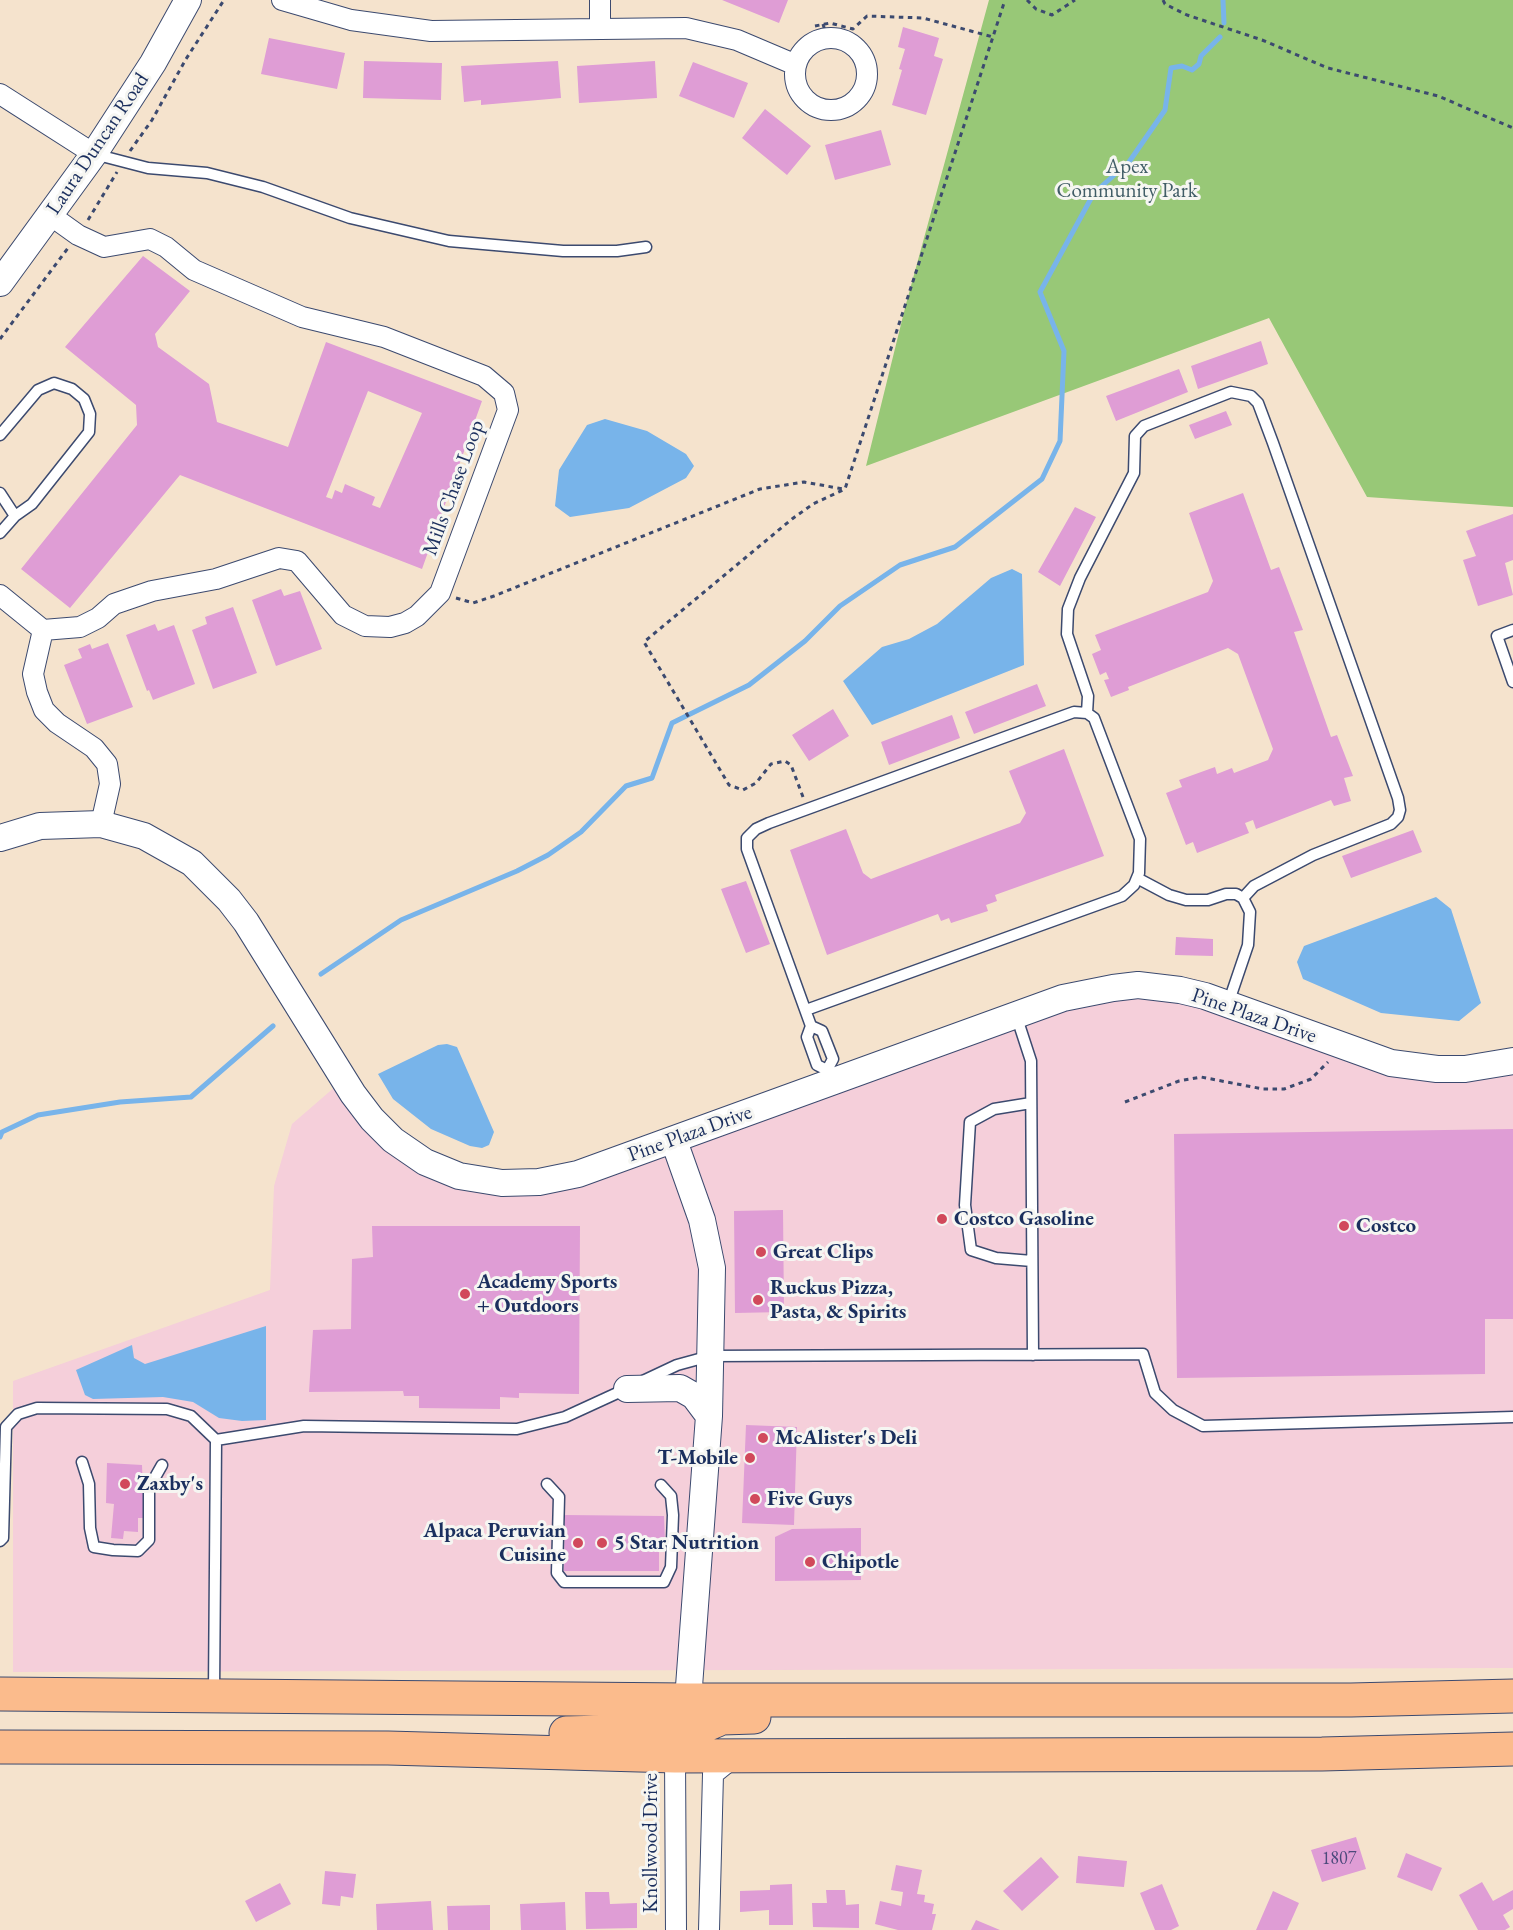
<!DOCTYPE html>
<html>
<head>
<meta charset="utf-8">
<style>
  body { margin:0 }
  canvas { display:block; background:#f5e3cd }
</style>
</head>
<body>
<canvas width="1513" height="1930"></canvas>
<script>
const ctx = document.querySelector('canvas').getContext('2d');
ctx.lineJoin = 'round';
function fillPath(path, color) {
  ctx.fillStyle = color;
  ctx.fill(path, 'evenodd');
}
function poly(rows) {
  const path = new Path2D();
  for (const r of rows) {
    if (r.length === 3) {
      path.moveTo(r[0] + r[2], r[1]);
      path.arc(r[0], r[1], r[2], 0, 2 * Math.PI);
      continue;
    }
    path.moveTo(r[0], r[1]);
    for (let i = 2; i < r.length; i += 2) path.lineTo(r[i], r[i + 1]);
  }
  return path;
}
function strokePath(path, color, width, dash) {
  ctx.strokeStyle = color;
  ctx.lineWidth = width;
  ctx.lineCap = dash ? 'butt' : 'round';
  ctx.setLineDash(dash || []);
  ctx.stroke(path);
}
function write(font, color, halo, rows, align = 'center') {
  ctx.font = font + ' "EB Garamond",serif';
  ctx.lineWidth = 6;
  ctx.setLineDash([]);
  ctx.textBaseline = 'middle';
  ctx.strokeStyle = halo;
  ctx.fillStyle = color;
  for (const [text, x, y, turn = 0] of rows) {
    ctx.save();
    ctx.translate(x, y);
    ctx.rotate((+turn || 0) * Math.PI / 180);
    ctx.textAlign = isNaN(turn) ? turn : align;
    if (halo) ctx.strokeText(text, 0, 0);
    ctx.fillText(text, 0, 0);
    ctx.restore();
  }
}
fillPath(poly([
  [1151,998,1205,1006,1286,1035,1513,1071,1513,1668,13,1672,13,1381,270,1290,274,1186,292,1124,336,1086,440,1180,481,1193,521,1193,1097,999]
]), '#f5cfda');
fillPath(poly([
  [989,0,1513,0,1513,507,1367,497,1269,318,866,466,906,304]
]), '#98c877');
fillPath(poly([
  [605,419,647,431,686,454,694,466,686,478,629,508,570,517,555,506,559,470,587,425],
  [1012,569,1022,574,1024,665,872,725,843,681,882,647,909,639,937,624,991,578],
  [1436,897,1451,909,1481,1003,1459,1021,1381,1013,1303,979,1297,962,1304,946],
  [447,1044,457,1047,494,1132,489,1145,482,1148,470,1146,431,1129,393,1099,378,1074,438,1045],
  [266,1326,266,1420,242,1421,219,1418,193,1402,163,1397,93,1399,85,1395,76,1370,132,1345,134,1358,145,1364]
]), '#78b4ea');
strokePath(poly([
  [1223,0,1224,23],
  [321,974,401,920,517,871,548,855,581,832,626,786,652,778,672,723,749,685,805,641,840,606,900,565,955,547,1042,479,1060,441,1064,351,1040,292,1094,193,1129,162,1165,110,1171,68,1182,66,1192,70,1199,64,1201,56,1220,37],
  [0,1137,2,1132,38,1115,120,1102,191,1097,273,1026]
]), '#78b4ea', 5);
fillPath(poly([
  [722,0,788,0,779,23],
  [903,27,939,38,934,56,943,59,926,115,892,105,902,70,899,69,905,49,898,47],
  [269,38,345,53,337,89,261,74],
  [364,61,442,63,441,100,363,98],
  [558,61,561,98,481,105,481,100,464,102,461,66],
  [655,61,657,98,579,103,577,66],
  [693,62,748,83,734,118,679,96],
  [765,109,811,146,787,175,742,138],
  [881,130,891,165,835,180,825,145],
  [143,256,190,291,155,334,158,347,209,384,217,422,288,447,326,342,482,401,422,569,180,475,70,608,21,569,137,425,136,405,65,347],
  [368,391,422,413,380,508,372,505,375,497,345,484,342,493,335,490,332,499,326,497],
  [1261,341,1268,364,1198,389,1191,366],
  [1179,369,1188,392,1116,421,1106,396],
  [1226,411,1232,425,1195,439,1189,425],
  [1243,493,1271,570,1279,567,1303,630,1294,632,1331,737,1337,735,1353,776,1344,778,1351,801,1334,806,1331,800,1256,829,1253,820,1245,823,1249,833,1197,853,1193,842,1186,845,1166,793,1182,787,1179,780,1215,767,1217,774,1232,768,1234,773,1268,760,1273,749,1238,654,1228,648,1128,687,1129,690,1111,697,1104,680,1109,679,1106,672,1100,675,1092,654,1101,650,1095,635,1208,592,1213,581,1189,513],
  [1075,507,1096,517,1060,586,1038,572],
  [1513,514,1513,560,1505,563,1513,595,1478,606,1463,560,1476,556,1466,531],
  [281,589,284,596,300,591,322,649,276,666,252,600],
  [233,607,257,673,213,689,192,630,207,624,205,617],
  [155,624,158,631,174,625,195,684,153,700,149,690,147,691,126,635],
  [108,643,133,707,87,724,64,665,82,658,78,649,90,644,92,649],
  [1037,684,1046,706,974,734,965,712],
  [833,709,849,736,809,761,792,735],
  [952,715,960,738,889,765,881,742],
  [1064,749,1104,856,995,895,997,901,986,905,988,911,951,923,949,918,941,921,938,914,827,955,790,850,846,829,863,873,871,879,1020,823,1026,813,1009,771],
  [1413,830,1422,852,1351,878,1342,856],
  [746,881,770,944,746,953,721,889],
  [1176,937,1213,939,1213,956,1175,955],
  [1513,1129,1513,1319,1485,1319,1485,1374,1177,1378,1174,1134],
  [783,1210,784,1312,735,1313,734,1211],
  [372,1226,580,1226,579,1394,519,1393,519,1398,500,1397,500,1409,419,1408,419,1396,404,1396,403,1391,309,1392,313,1330,351,1329,352,1259,373,1257],
  [746,1425,797,1427,794,1525,742,1523],
  [107,1463,142,1465,144,1518,138,1518,138,1532,124,1531,123,1539,111,1538,114,1504,106,1503],
  [565,1515,664,1516,665,1543,659,1543,659,1571,564,1571],
  [861,1528,861,1580,775,1581,775,1537,792,1529],
  [1356,1837,1366,1869,1322,1882,1311,1850],
  [1406,1853,1442,1868,1432,1891,1397,1877],
  [1078,1856,1127,1861,1124,1887,1076,1883],
  [1041,1857,1059,1877,1022,1911,1003,1891],
  [896,1865,922,1870,917,1894,925,1895,924,1902,934,1904,932,1914,936,1914,932,1930,898,1930,875,1924,880,1901,901,1906,903,1892,891,1890],
  [325,1871,356,1874,353,1898,341,1896,340,1906,322,1904],
  [1482,1882,1493,1901,1513,1890,1513,1909,1503,1915,1510,1927,1505,1930,1478,1930,1459,1895],
  [280,1883,291,1904,256,1922,245,1901],
  [792,1884,793,1925,769,1925,769,1910,740,1912,740,1891,770,1890,770,1885],
  [1162,1884,1179,1926,1171,1930,1155,1930,1140,1893],
  [826,1890,845,1890,846,1905,859,1904,859,1928,813,1927,812,1903,827,1903],
  [1273,1891,1299,1903,1287,1930,1256,1930],
  [585,1892,609,1892,610,1904,637,1903,637,1928,586,1929],
  [431,1901,433,1930,377,1930,376,1904],
  [565,1902,566,1930,521,1930,520,1904],
  [490,1905,490,1930,448,1930,447,1906],
  [976,1920,1000,1930,971,1930]
]), '#df9dd5');
const service = poly([
  [94,154,148,168,207,173,263,187,350,218,449,241,563,251,617,251,646,247],
  [0,435,38,390,54,383,72,389,84,399,90,414,89,432,32,504,15,516,0,533],
  [0,493,15,516],
  [1513,630,1497,636,1513,682],
  [1087,713,1088,696,1067,634,1068,609,1080,578,1134,473,1135,436,1144,426,1231,392,1251,396,1258,403,1273,443,1398,798,1400,810,1398,817,1391,824,1313,855,1254,886,1243,898],
  [1137,878,1169,895,1186,900,1208,900,1226,894,1236,894,1243,898,1250,912,1248,945,1228,1004],
  [806,1010,1122,896,1134,885,1139,873,1140,839,1094,718,1087,713,1074,712,769,823,756,829,747,838,747,849,811,1026],
  [1016,1015,1031,1061,1033,1355],
  [811,1026,822,1031,833,1059,827,1070,817,1065,807,1037,811,1026],
  [1031,1103,994,1109,970,1122,965,1205,971,1250,996,1258,1032,1261],
  [643,1381,677,1365,710,1356,1143,1354,1155,1393,1173,1410,1203,1426,1513,1417],
  [82,1462,89,1484,90,1528,94,1547,113,1550,138,1551,149,1540,149,1488,162,1465],
  [547,1484,559,1497,557,1573,564,1582,664,1582,671,1567,673,1515,671,1496,661,1485],
  [0,1541,3,1538,6,1427,18,1414,37,1408,167,1409,191,1416,216,1440],
  [214,1692,216,1440,304,1426,517,1429,565,1417,626,1389]
]);
const minor = poly([
  [282,0,351,20,431,31,686,28,737,40,796,65],
  [600,28,600,0],
  [831,74,36],
  [0,94,94,154],
  [0,595,43,630,80,627,98,618,114,604,152,591,216,579,279,558,297,561,343,615,365,626,390,627,405,623,417,616,440,593,508,410,504,393,484,376,384,337,302,317,194,270,166,247,150,239,104,247,78,235,50,215],
  [43,630,33,674,37,692,44,710,57,723,94,748,107,764,110,784,101,824],
  [675,1756,676,1930],
  [709,1930,713,1774,734,1757]
]);
const tertiary = poly([
  [0,283,94,154,153,63,188,0],
  [0,838,40,826,101,824,144,836,192,863,229,900,246,922,353,1094,372,1119,393,1140,425,1162,459,1176,502,1183,539,1182,578,1174,1063,998,1113,988,1138,985,1180,990,1205,996,1391,1063,1437,1069,1465,1069,1513,1061],
  [674,1141,702,1220,712,1268,709,1416,688,1700],
  [627,1389,680,1388,694,1396,709,1416]
]);
const trunk = poly([
  [0,1694,688,1700,1351,1700,1513,1696],
  [566,1733,641,1731,663,1727,676,1723,683,1714,688,1700],
  [0,1747,388,1748,675,1756,1322,1754,1513,1749],
  [675,1756,701,1727,722,1718,754,1717]
]);
strokePath(service, '#3c4a6f', 13);
strokePath(minor, '#3c4a6f', 22);
strokePath(tertiary, '#3c4a6f', 28);
strokePath(trunk, '#3c4a6f', 35);
strokePath(poly([
  [1027,0,1036,9,1052,15,1075,0],
  [1163,0,1165,4,1187,15,1262,40,1328,68,1438,96,1513,128],
  [823,24,827,38],
  [815,26,830,23,853,29,867,16,923,18,993,37],
  [130,151,152,120,186,59,224,0],
  [88,220,117,172],
  [0,339,68,248],
  [456,598,473,603,494,596,760,489,804,482,843,489],
  [803,797,791,765,785,761,771,764,756,783,743,790,729,785,644,642,792,519,813,504,845,489,1005,0],
  [1125,1102,1179,1081,1201,1077,1263,1089,1284,1089,1311,1079,1328,1062]
]), '#3c4a6f', 3, [4.5, 4.5]);
strokePath(service, '#fff', 10);
strokePath(minor, '#fff', 20);
strokePath(tertiary, '#fff', 26);
strokePath(trunk, '#fbbb8c', 33);
for (const [x, y, r, color] of [
  [942,1219,6,"#d1495b"],
  [1344,1226,6,"#d1495b"],
  [761,1252,6,"#d1495b"],
  [465,1294,6,"#d1495b"],
  [758,1300,6,"#d1495b"],
  [763,1438,6,"#d1495b"],
  [750,1458,6,"#d1495b"],
  [125,1484,6,"#d1495b"],
  [755,1499,6,"#d1495b"],
  [578,1543,6,"#d1495b"],
  [602,1543,6,"#d1495b"],
  [810,1562,6,"#d1495b"]
]) {
  const dot = new Path2D();
  dot.arc(x, y, r, 0, 2 * Math.PI);
  ctx.fillStyle = color;
  ctx.fill(dot);
  strokePath(dot, '#f6f6f2', 2);
}
write('18px', '#4c4a7c', null, [
  ["1807",1339,1859]
]);
write('21px', '#1b2f5e', '#f6f6f2', [
  ["Laura Duncan Road",98,144,-56],
  ["Mills Chase Loop",454,488,-70],
  ["Pine Plaza Drive",1254,1016,19],
  ["Pine Plaza Drive",690,1134,-20],
  ["Knollwood Drive",651,1843,-90]
]);
write('21px', '#405d66', '#f6f6f2', [
  ["Apex",1127,167],
  ["Community Park",1127,191]
]);
write('bold 21px', '#1b2f5e', '#f6f6f2', [
  ["Costco Gasoline",954,1219],
  ["Costco",1356,1226],
  ["Great Clips",773,1252],
  ["Academy Sports",477,1282],
  ["+ Outdoors",477,1306],
  ["Ruckus Pizza,",770,1288],
  ["Pasta, & Spirits",770,1312],
  ["McAlister's Deli",775,1438],
  ["T-Mobile",738,1458,"right"],
  ["Zaxby's",137,1484],
  ["Five Guys",767,1499],
  ["Alpaca Peruvian",566,1531,"right"],
  ["Cuisine",566,1555,"right"],
  ["5 Star Nutrition",614,1543],
  ["Chipotle",822,1562]
], 'left');
</script>
</body>
</html>
